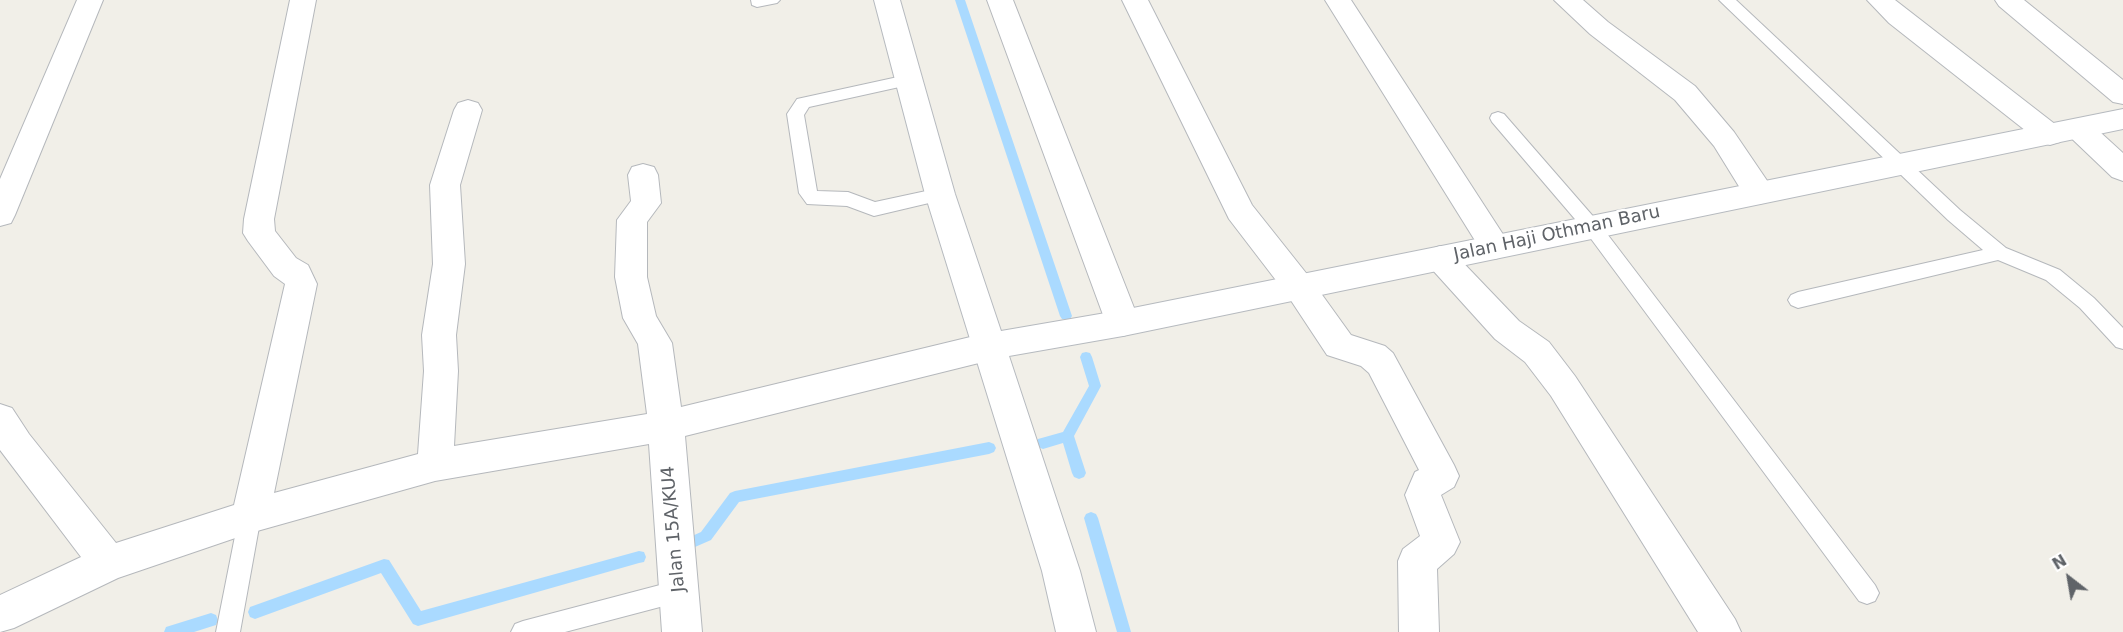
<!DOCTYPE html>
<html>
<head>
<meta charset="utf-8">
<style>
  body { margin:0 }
  #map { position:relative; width:2123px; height:632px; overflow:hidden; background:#f1efe8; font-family:"DejaVu Sans",sans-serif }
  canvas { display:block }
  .north { position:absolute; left:2039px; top:548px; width:60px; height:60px; -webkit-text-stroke:4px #fff; paint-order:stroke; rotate:329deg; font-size:16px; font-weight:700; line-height:24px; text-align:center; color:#5f6368 }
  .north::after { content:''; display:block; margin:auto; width:21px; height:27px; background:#5f6368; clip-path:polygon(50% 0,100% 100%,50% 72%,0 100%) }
</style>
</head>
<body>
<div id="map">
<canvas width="2123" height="632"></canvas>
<div class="north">N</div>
</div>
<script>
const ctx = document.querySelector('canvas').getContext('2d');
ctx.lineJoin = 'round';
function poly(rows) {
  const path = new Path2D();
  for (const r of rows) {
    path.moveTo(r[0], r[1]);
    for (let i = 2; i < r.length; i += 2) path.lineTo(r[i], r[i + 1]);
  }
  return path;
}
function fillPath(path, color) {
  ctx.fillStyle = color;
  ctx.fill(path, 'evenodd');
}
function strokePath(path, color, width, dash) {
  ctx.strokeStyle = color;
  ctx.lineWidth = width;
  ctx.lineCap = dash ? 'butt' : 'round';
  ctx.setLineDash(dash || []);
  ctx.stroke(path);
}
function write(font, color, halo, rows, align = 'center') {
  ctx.font = font + ' "DejaVu Sans",sans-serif';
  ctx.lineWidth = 5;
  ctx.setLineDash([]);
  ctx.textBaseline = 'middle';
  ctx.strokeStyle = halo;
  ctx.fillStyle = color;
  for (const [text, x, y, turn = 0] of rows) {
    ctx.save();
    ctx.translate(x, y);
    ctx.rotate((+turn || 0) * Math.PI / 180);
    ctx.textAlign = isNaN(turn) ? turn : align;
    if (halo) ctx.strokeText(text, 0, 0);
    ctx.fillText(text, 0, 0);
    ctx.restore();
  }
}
fillPath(poly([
  [955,0,965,0,1072,316,1070,319,1062,319,1060,316,955,0],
  [1086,352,1090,353,1092,357,1101,386,1074,436,1086,473,1084,477,1079,479,1074,477,1072,473,1063,443,1043,449,1038,447,1036,443,1038,439,1063,432,1089,386,1080,357,1082,353,1086,352],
  [989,442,994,444,996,448,994,452,989,454,739,502,711,540,695,547,690,545,688,541,690,537,701,532,730,493,735,491,989,442],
  [1091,512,1096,514,1098,518,1131,632,1117,632,1084,518,1086,514,1091,512],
  [639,551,644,552,646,557,644,562,639,563,418,626,413,624,381,573,255,619,250,617,248,612,250,607,384,559,389,560,421,611,639,551],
  [211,613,216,615,218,620,216,625,194,632,164,632,166,627,211,613]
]), '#aadaff');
const lane = poly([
  [751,0,780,0,777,3,757,7,752,5,751,0],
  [1719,0,1736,0,1960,210,2006,248,2060,270,2094,298,2123,328,2123,349,2116,347,2080,308,2046,280,1998,260,1798,308,1791,305,1788,300,1791,295,1798,292,1983,250,1948,220,1719,0],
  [907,75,913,76,915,80,913,84,809,107,804,115,817,191,848,192,875,202,940,188,946,189,949,194,946,199,874,216,847,206,807,204,799,193,787,114,797,99,907,75],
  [1498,112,1504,114,1598,222,1875,585,1879,593,1875,601,1867,604,1859,601,1586,232,1492,122,1490,118,1492,114,1498,112],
  [250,506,258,509,261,516,240,632,216,632,239,516,242,509,250,506],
  [679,580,687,583,691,591,687,599,679,602,565,632,511,632,515,624,523,621,679,580]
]);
const street = poly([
  [77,0,103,0,15,215,11,223,0,226,0,179,77,0],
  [290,0,316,0,274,219,275,231,296,258,308,265,317,284,274,493,418,454,424,371,422,335,433,264,430,185,454,110,458,103,468,100,478,103,482,110,460,185,465,264,456,335,458,371,454,446,647,414,638,344,623,318,615,277,617,220,631,201,628,175,632,167,643,164,654,167,658,175,661,203,647,222,647,277,656,316,672,343,681,407,991,332,1003,336,1008,346,1003,356,991,360,685,436,702,632,662,632,649,444,435,481,250,533,118,578,14,628,0,632,0,595,81,557,0,450,0,404,12,408,29,434,116,543,234,505,285,284,274,276,248,241,243,233,244,219,290,0],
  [987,0,1013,0,1140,323,1135,332,1123,336,1111,332,1106,323,987,0],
  [1122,0,1148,0,1252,205,1310,278,1351,335,1385,346,1393,353,1454,465,1459,476,1454,487,1441,495,1460,542,1454,554,1437,569,1439,632,1399,632,1398,561,1403,549,1420,536,1405,495,1415,472,1419,470,1369,373,1361,366,1327,355,1288,296,1229,219,1122,0],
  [1325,0,1351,0,1506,239,1511,247,1506,255,1495,259,1484,255,1325,0],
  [1554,0,1583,0,1608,22,1695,86,1734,132,1770,185,1774,193,1770,201,1759,204,1748,201,1714,146,1675,100,1590,34,1554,0],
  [1867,0,1895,0,2060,128,2065,135,2060,142,2050,145,2040,142,1889,23,1867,0],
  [1995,0,2024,0,2123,80,2123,104,2113,102,1999,6,1995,0],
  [2079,119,2089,122,2123,153,2123,181,2112,177,2069,136,2065,129,2069,122,2079,119],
  [1440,246,1451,250,1519,321,1549,342,1575,376,1735,619,1741,632,1698,632,1551,396,1525,362,1495,339,1429,266,1424,258,1429,250,1440,246]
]);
const secondary = poly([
  [874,0,900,0,955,194,1001,331,1123,310,2123,109,2123,129,1123,336,1009,356,1080,571,1096,632,1056,632,1042,571,925,194,874,0]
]);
strokePath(lane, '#b5b8bc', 2);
strokePath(street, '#b5b8bc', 2);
strokePath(secondary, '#b6babf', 2);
fillPath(lane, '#fff');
fillPath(street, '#fff');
fillPath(secondary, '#fff');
write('18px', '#5f6368', '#fff', [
  ["Jalan Haji Othman Baru",1557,234,-12],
  ["Jalan 15A/KU4",674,529,-95]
]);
</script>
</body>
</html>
